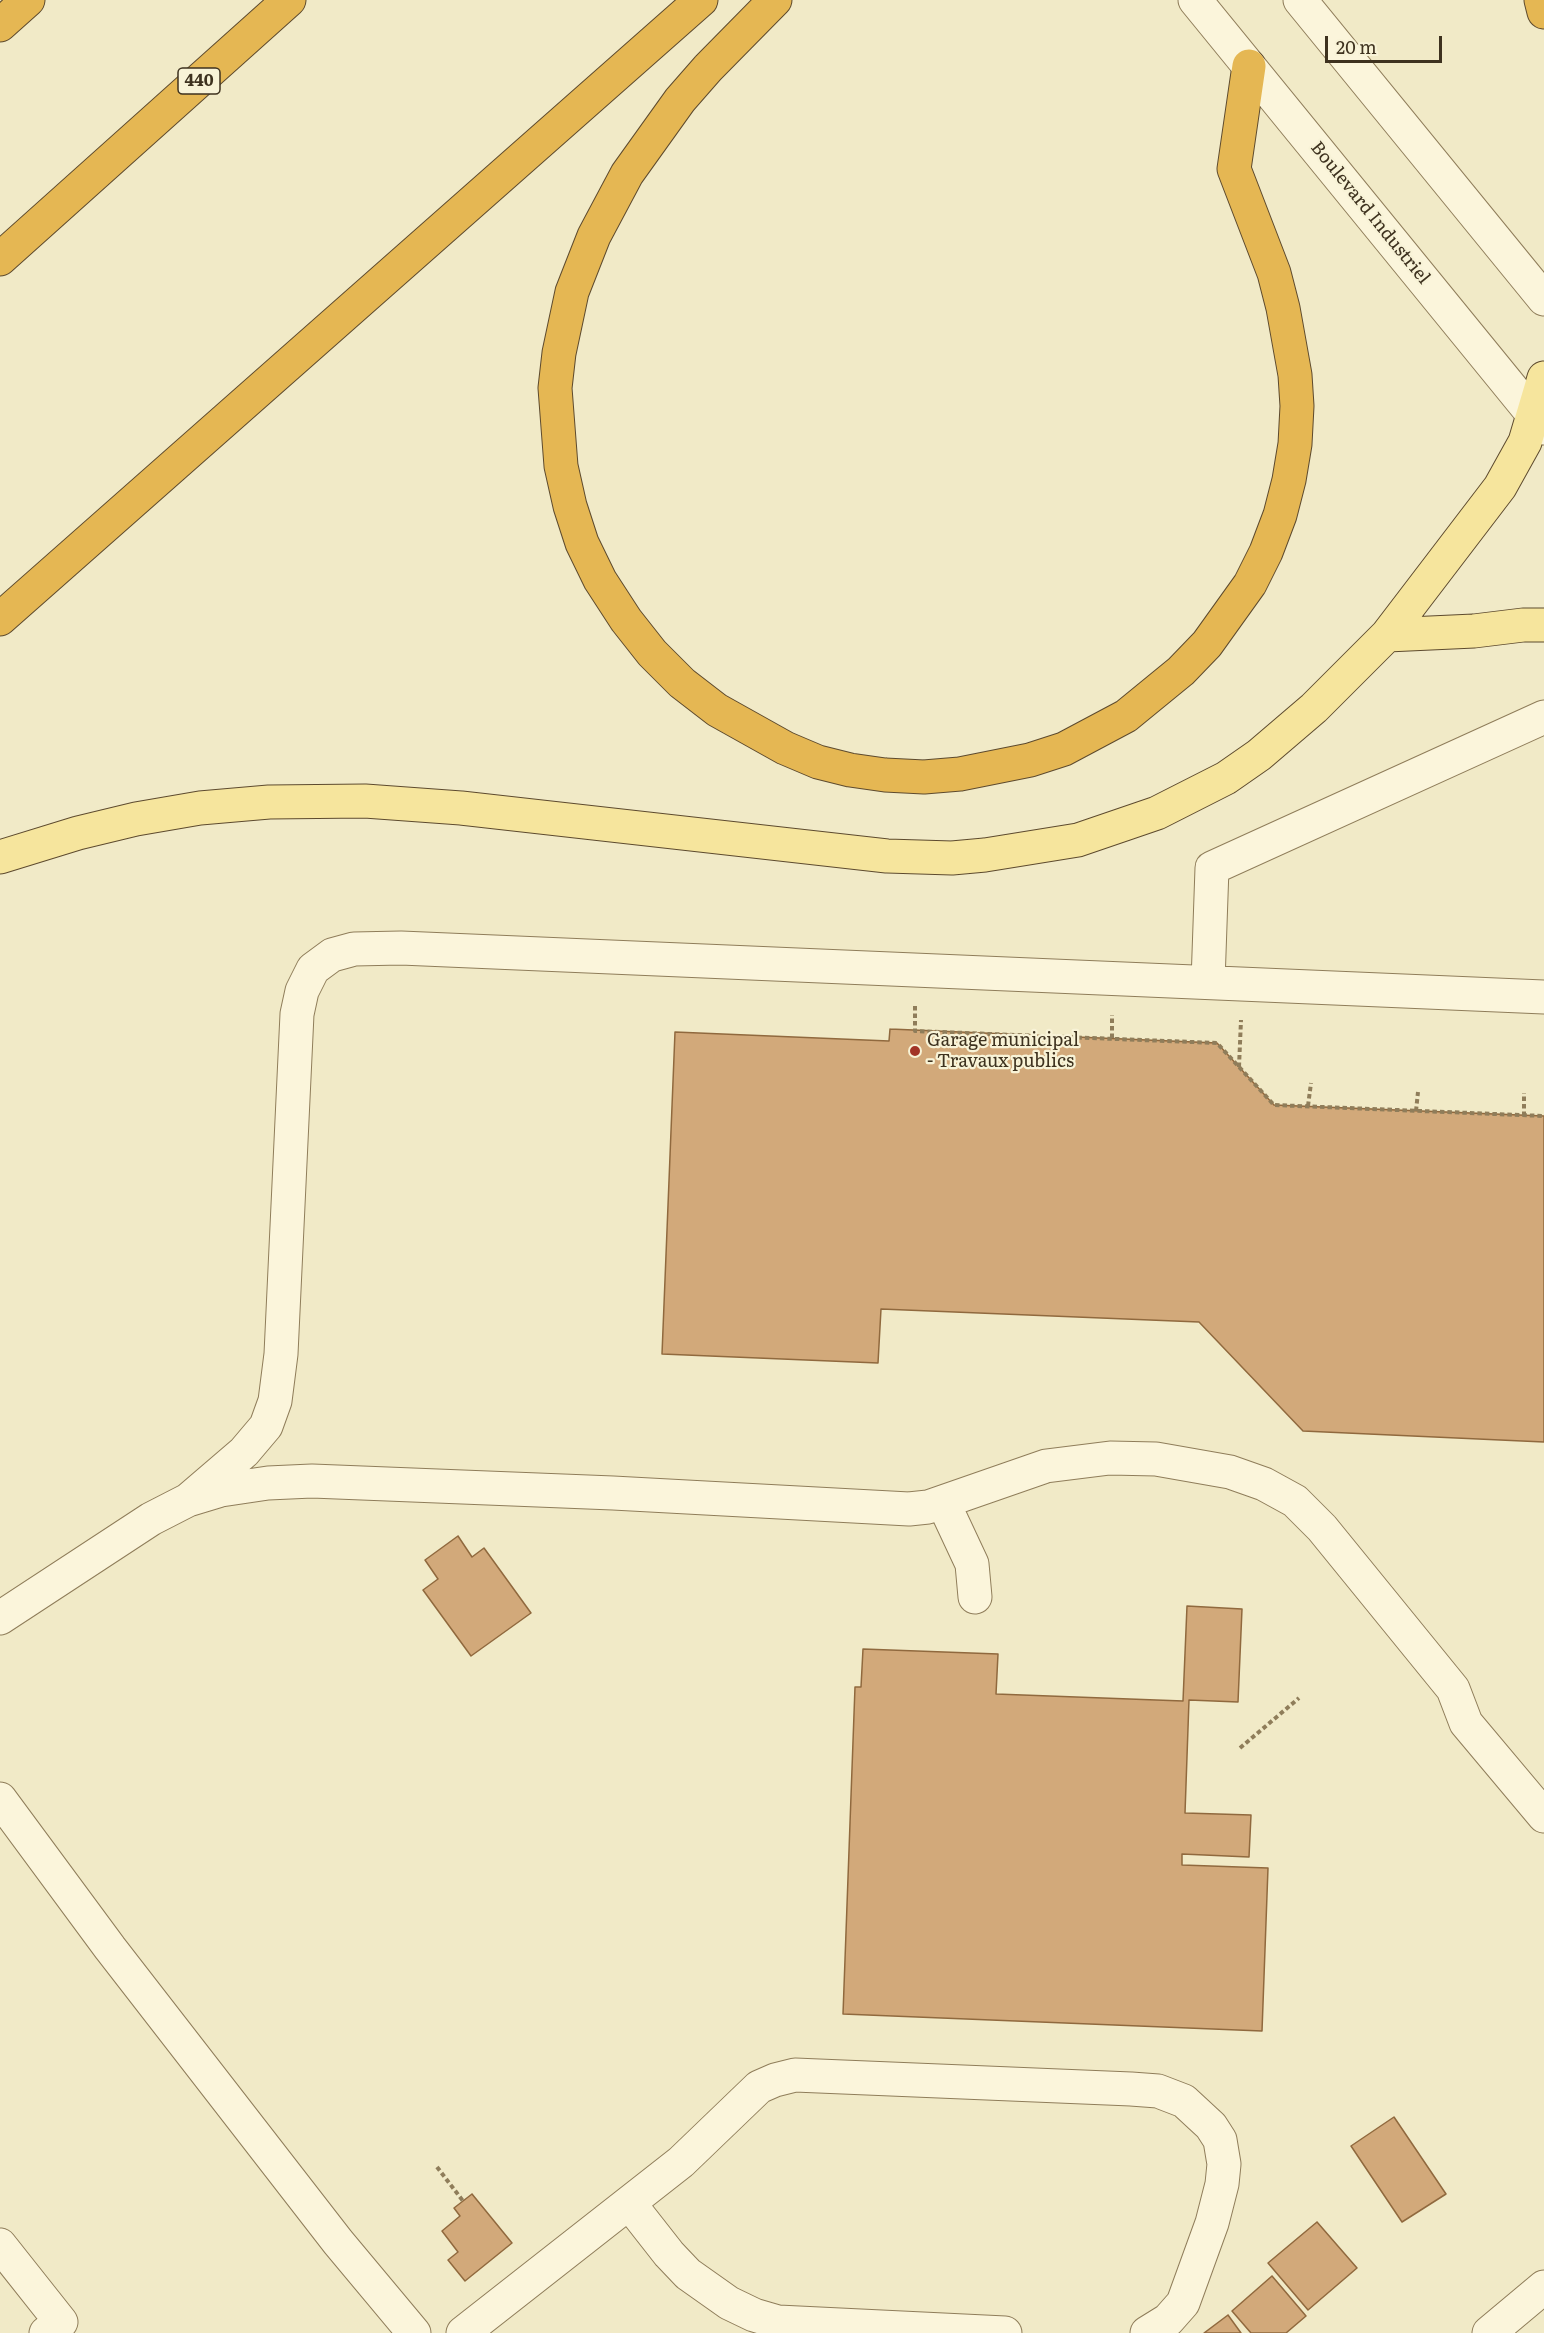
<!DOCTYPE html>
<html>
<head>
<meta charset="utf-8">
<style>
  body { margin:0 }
  #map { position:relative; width:1544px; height:2333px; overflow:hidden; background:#f1eac7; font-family:Literata,serif }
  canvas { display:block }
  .scale { position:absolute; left:1325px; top:36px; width:117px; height:27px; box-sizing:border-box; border:3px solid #3e321f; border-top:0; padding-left:8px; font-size:18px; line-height:21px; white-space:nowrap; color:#3e321f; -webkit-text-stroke:4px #f8f3d7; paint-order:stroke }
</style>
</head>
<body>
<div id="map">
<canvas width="1544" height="2333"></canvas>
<div class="scale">20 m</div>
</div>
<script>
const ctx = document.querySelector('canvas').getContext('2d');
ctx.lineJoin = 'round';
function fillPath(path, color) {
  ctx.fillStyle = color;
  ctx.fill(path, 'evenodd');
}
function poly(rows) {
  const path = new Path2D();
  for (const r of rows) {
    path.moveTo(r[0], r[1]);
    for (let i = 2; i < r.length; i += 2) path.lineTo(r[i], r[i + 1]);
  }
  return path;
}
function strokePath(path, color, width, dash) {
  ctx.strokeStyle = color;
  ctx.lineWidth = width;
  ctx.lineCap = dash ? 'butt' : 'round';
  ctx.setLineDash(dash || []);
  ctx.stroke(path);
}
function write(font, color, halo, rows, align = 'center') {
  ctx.font = font + ' Literata,serif';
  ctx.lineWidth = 4.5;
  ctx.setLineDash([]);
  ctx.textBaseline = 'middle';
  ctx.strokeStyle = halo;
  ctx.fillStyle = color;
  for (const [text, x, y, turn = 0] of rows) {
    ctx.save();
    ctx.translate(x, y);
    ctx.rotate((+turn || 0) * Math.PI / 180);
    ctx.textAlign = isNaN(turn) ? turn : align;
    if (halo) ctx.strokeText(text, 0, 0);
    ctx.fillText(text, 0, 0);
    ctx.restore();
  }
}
const building = poly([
  [890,1029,1217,1043,1274,1105,1544,1116,1544,1442,1303,1431,1199,1322,881,1309,878,1363,662,1354,675,1032,889,1041,890,1029],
  [458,1536,472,1557,484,1548,531,1613,471,1656,423,1590,438,1579,425,1560,458,1536],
  [1187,1606,1242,1609,1238,1702,1189,1700,1185,1813,1251,1815,1249,1857,1182,1854,1182,1865,1268,1868,1262,2031,843,2014,855,1687,861,1687,863,1649,998,1654,996,1694,1183,1701,1187,1606],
  [1394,2117,1446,2194,1402,2222,1351,2146,1394,2117],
  [472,2194,512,2243,465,2281,448,2260,458,2252,442,2231,460,2216,454,2208,472,2194],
  [1317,2222,1357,2268,1308,2310,1268,2263,1317,2222],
  [1272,2276,1306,2316,1286,2333,1251,2333,1232,2311,1272,2276],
  [1228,2315,1241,2333,1204,2333,1228,2315]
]);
fillPath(building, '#d2a97a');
strokePath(building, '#90693e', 1.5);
const minor = poly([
  [1195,0,1544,428],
  [1300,0,1544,299],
  [1208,982,1212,868,1544,717],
  [188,1500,244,1452,266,1426,275,1401,281,1354,297,1014,302,991,313,969,332,955,354,949,401,948,1544,997],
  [943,1502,972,1564,975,1597],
  [0,1618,151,1519,188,1500,221,1490,268,1483,312,1481,613,1493,909,1509,928,1507,1046,1466,1110,1458,1156,1459,1230,1472,1264,1484,1295,1501,1322,1528,1453,1689,1466,1723,1544,1816],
  [0,1799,110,1948,338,2242,414,2333],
  [629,2203,669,2254,688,2274,729,2303,754,2315,778,2322,1005,2333],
  [0,2245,61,2322,46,2333],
  [463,2333,681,2162,759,2087,775,2080,795,2075,1131,2089,1158,2091,1184,2101,1211,2126,1220,2140,1224,2164,1222,2184,1212,2223,1183,2303,1168,2320,1147,2333],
  [1489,2333,1544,2287]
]);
const major = poly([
  [1387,635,1474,631,1523,625,1544,625],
  [0,857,78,833,136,819,200,808,269,802,365,801,461,808,887,856,952,858,985,855,1078,840,1157,813,1226,778,1259,755,1314,708,1387,635,1500,487,1525,442,1544,378]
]);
const highway = poly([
  [775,0,708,68,680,100,627,174,594,236,572,292,559,353,555,388,561,466,570,506,582,543,600,580,626,620,652,653,682,683,717,710,785,748,818,762,850,770,885,775,924,777,960,774,1030,760,1064,749,1126,716,1181,671,1207,644,1250,584,1266,552,1280,515,1289,480,1295,444,1297,406,1295,375,1283,308,1274,273,1234,169,1249,66],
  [1541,0,1544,12],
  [0,25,28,0],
  [0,259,289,0],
  [0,619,701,0]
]);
strokePath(minor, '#8f7d5a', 35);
strokePath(major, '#5d4a2e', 35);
strokePath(highway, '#5d4a2e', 35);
strokePath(poly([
  [915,1006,915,1031,1217,1043,1274,1105,1544,1116],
  [1112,1038,1112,1015],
  [1239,1067,1241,1020],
  [1308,1106,1311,1083],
  [1416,1111,1418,1092],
  [1524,1116,1524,1093],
  [1240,1748,1299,1698],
  [437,2167,463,2201]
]), '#8f7d5a', 4, [4.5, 3]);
strokePath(minor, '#fbf5db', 33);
strokePath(major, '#f6e59d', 33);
strokePath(highway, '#e5b753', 33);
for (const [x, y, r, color] of [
  [915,1051,6,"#a23426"]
]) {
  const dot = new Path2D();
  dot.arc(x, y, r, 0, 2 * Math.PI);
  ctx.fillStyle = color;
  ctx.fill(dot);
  strokePath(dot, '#f8f3d7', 2);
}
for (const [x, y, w] of [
  [199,81,42]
]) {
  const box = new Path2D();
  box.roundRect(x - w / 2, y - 13, w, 26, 4.5);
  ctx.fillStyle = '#f8f3d7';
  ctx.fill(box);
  strokePath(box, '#3e321f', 1.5);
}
write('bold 16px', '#3e321f', null, [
  ["440",199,81]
]);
write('18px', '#3e321f', '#f8f3d7', [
  ["Boulevard Industriel",1370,213,51]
]);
write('18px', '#3e321f', '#f8f3d7', [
  ["Garage municipal",927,1041],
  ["- Travaux publics",927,1062]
], 'left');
</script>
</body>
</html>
